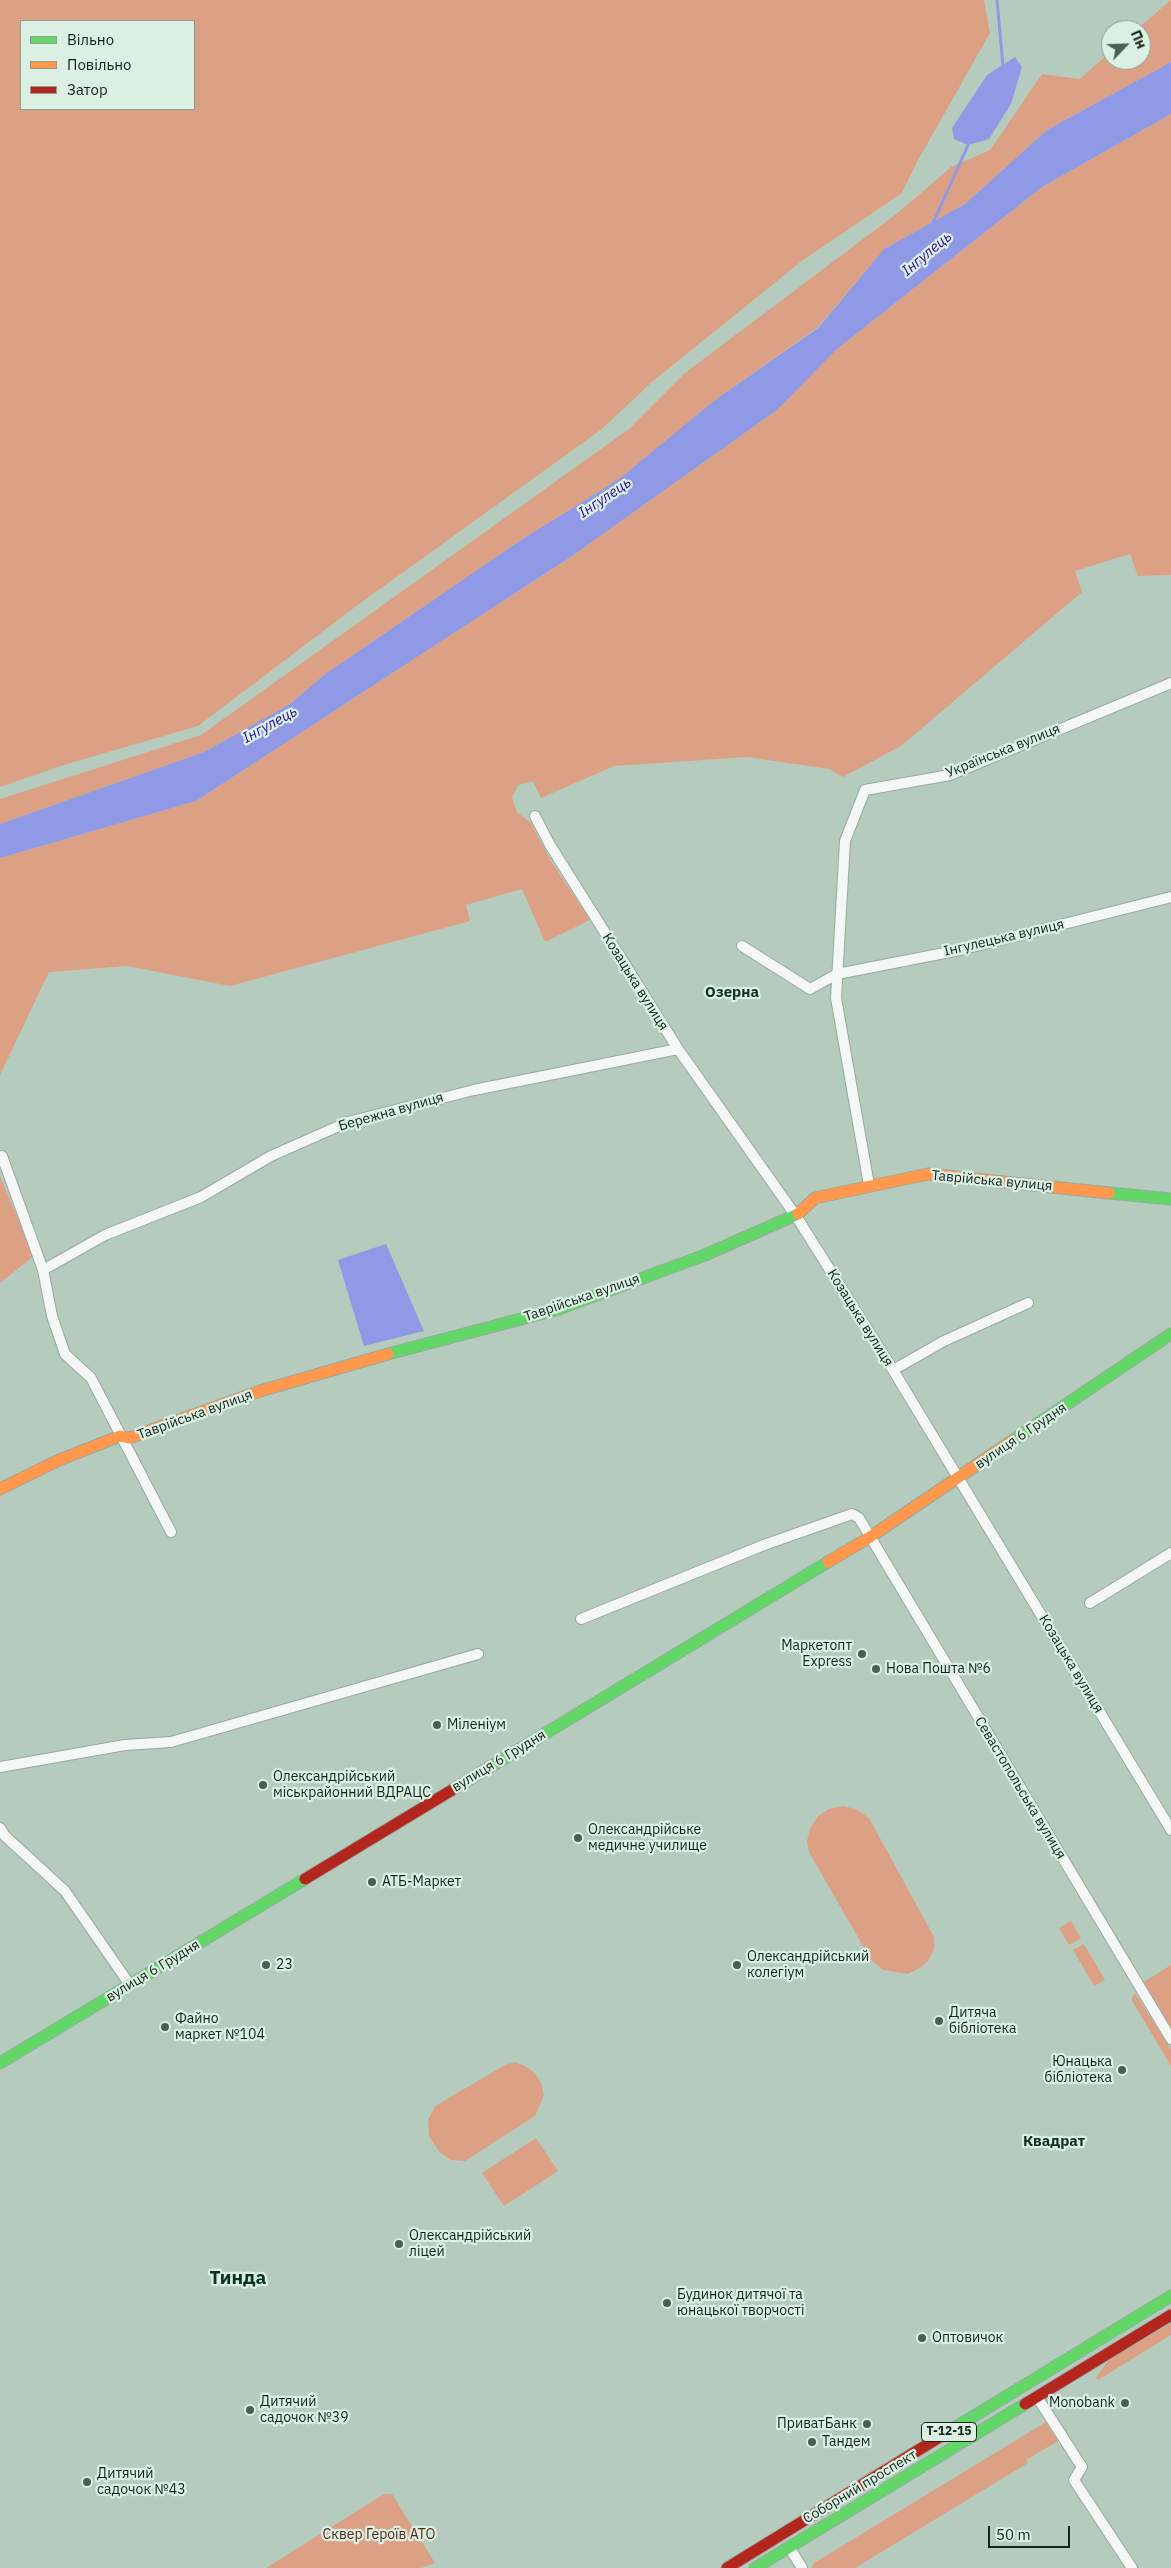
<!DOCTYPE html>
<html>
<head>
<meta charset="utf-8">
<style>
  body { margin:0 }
  #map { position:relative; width:1171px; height:2568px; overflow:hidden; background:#b5cbbe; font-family:"IBM Plex Sans",sans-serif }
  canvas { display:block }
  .legend { position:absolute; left:20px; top:20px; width:175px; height:90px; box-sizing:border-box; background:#dbf0e3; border:1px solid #8b9e93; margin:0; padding:6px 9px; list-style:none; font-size:15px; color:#13231a }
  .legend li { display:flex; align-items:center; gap:10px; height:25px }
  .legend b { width:25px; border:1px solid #8b9e93 }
  .north { position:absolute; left:1101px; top:20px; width:50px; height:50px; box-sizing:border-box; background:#dbf0e3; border:1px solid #8b9e93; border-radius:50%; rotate:66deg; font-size:14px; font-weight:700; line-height:20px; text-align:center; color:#13231a }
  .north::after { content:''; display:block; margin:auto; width:18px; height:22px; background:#4c5e53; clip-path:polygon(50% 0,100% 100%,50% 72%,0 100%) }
  .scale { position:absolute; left:988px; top:2526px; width:82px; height:22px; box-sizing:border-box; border:2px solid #13231a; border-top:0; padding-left:6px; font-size:15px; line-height:18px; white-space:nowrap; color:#13231a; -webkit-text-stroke:4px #dbf0e3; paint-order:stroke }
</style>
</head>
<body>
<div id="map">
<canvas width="1171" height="2568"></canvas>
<ul class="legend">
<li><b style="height:6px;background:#63d668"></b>Вільно</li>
<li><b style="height:6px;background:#ff974d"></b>Повільно</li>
<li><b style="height:6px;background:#b3261e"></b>Затор</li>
</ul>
<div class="north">Пн</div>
<div class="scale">50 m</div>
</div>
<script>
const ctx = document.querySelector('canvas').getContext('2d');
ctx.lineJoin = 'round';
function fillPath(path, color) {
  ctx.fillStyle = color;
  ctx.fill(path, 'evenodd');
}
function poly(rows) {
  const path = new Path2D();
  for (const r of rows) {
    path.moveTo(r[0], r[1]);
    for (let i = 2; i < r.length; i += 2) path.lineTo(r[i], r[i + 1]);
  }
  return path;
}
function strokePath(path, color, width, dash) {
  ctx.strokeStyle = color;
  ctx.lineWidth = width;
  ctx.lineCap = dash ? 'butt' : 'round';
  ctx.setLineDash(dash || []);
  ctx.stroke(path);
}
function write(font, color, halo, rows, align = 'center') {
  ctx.font = font + ' "IBM Plex Sans",sans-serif';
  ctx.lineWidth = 4.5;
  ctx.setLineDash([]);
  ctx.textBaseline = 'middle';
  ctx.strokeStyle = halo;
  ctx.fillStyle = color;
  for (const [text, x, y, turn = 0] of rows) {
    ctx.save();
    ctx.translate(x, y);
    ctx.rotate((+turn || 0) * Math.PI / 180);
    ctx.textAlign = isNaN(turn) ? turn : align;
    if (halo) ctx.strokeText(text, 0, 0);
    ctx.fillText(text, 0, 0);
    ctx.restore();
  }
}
fillPath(poly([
  [0,0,984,0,990,33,917,162,902,193,803,260,653,381,602,429,359,604,198,726,67,764,0,787],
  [21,21,194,21,194,109,21,109],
  [1171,0,1171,62,1047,130,965,204,884,249,818,327,715,400,619,479,518,542,324,675,290,704,204,752,0,824,0,799,201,735,629,429,685,373,899,212,951,167,990,150,1042,74,1080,79,1111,51,1111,60,1141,60,1141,30,1136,30],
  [1171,114,1171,575,1138,576,1130,554,1075,571,1082,592,901,746,843,777,829,769,747,757,614,766,541,798,533,781,518,785,512,797,517,812,531,823,551,861,590,920,545,942,522,889,466,905,470,921,230,986,127,966,49,972,0,1075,0,858,196,801,572,556,777,410,837,349,1042,187],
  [0,1176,34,1256,0,1283],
  [843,1806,856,1809,869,1818,934,1937,934,1949,928,1961,920,1968,908,1974,883,1970,871,1960,809,1852,807,1841,810,1829,818,1816,829,1809],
  [1071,1921,1081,1938,1069,1945,1059,1928],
  [1084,1944,1105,1980,1094,1986,1073,1950],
  [1171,1965,1171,2027,1144,1982],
  [1135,1993,1171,2049,1171,2066,1131,1999],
  [515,2062,525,2066,535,2073,541,2083,544,2095,535,2116,465,2161,451,2160,439,2152,429,2136,428,2120,435,2106,505,2065],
  [536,2138,558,2171,504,2206,482,2173],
  [1171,2323,1171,2335,1098,2380,1096,2377,1108,2361],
  [1046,2422,1058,2441,1026,2460,1028,2463,855,2568,812,2568,814,2563],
  [384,2494,392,2494,435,2563,421,2568,266,2568]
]), '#dca184');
fillPath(poly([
  [1015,57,1022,67,1011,104,989,139,968,145,954,139,952,128,987,75],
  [1171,62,1171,114,1042,187,837,349,777,410,572,556,196,801,0,858,0,824,204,752,290,704,324,675,518,542,619,479,715,400,818,328,884,249,965,204,1047,130],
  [386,1244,424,1331,364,1346,338,1260]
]), '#8f99e5');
strokePath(poly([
  [997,0,1003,66],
  [933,223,969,143]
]), '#8f99e5', 3);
const street = poly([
  [535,816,550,845,678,1049,796,1216,893,1370,1171,1830],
  [742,946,810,989,837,974,960,950,1171,897],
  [2,1156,43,1270,52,1316,65,1354,91,1378,171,1532],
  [869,1185,836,998,845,841,865,790,950,775,1171,683],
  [43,1270,105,1235,201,1197,271,1156,348,1122,474,1090,678,1049],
  [893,1370,944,1341,1028,1303],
  [1090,1603,1171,1553],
  [581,1619,764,1545,852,1514,859,1518,1171,2039],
  [0,1767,125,1745,171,1742,478,1654],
  [0,1828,5,1836,65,1891,130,1985],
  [1037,2397,1082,2467,1074,2480,1132,2568],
  [789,2547,802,2568]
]);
const fast = poly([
  [1109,1193,1171,1199],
  [388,1354,559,1309,705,1255,798,1214],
  [1012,1441,1171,1334],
  [452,1790,828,1562],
  [0,2063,305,1879],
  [951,2430,1171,2296],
  [755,2568,1025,2404]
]);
const slow = poly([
  [798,1214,815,1198,928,1174,1109,1193],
  [0,1489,59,1460,120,1436,129,1438,260,1391,388,1354],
  [828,1562,870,1537,1012,1441]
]);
const jam = poly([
  [305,1879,452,1790],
  [1025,2404,1171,2315],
  [727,2568,951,2430]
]);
strokePath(street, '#98a99f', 12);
strokePath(fast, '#98a99f', 13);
strokePath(slow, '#98a99f', 13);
strokePath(jam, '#98a99f', 13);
strokePath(street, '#f4f7f5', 10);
strokePath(fast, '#63d668', 11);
strokePath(slow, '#ff974d', 11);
strokePath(jam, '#b3261e', 11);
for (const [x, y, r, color] of [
  [862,1654,5,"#4c5e53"],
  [876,1669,5,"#4c5e53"],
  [437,1725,5,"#4c5e53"],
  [263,1785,5,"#4c5e53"],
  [578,1838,5,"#4c5e53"],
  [372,1882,5,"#4c5e53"],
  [266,1965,5,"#4c5e53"],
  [737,1965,5,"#4c5e53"],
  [939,2021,5,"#4c5e53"],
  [165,2027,5,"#4c5e53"],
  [1122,2070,5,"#4c5e53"],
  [399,2244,5,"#4c5e53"],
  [667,2303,5,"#4c5e53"],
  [922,2338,5,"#4c5e53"],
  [1125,2403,5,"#4c5e53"],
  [250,2410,5,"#4c5e53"],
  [867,2424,5,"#4c5e53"],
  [812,2442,5,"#4c5e53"],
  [87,2482,5,"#4c5e53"]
]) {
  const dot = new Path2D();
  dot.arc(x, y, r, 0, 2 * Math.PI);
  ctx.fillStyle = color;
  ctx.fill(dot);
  strokePath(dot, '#dbf0e3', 2);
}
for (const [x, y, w] of [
  [949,2432,55]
]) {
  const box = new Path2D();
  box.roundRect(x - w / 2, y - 9.5, w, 19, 4);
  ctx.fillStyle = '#dbf0e3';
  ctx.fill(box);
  strokePath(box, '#13231a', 1);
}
write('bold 12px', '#13231a', null, [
  ["Т-12-15",949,2432]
]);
write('14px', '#13231a', '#dbf0e3', [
  ["Українська вулиця",1003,751,-22],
  ["Інгулецька вулиця",1004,938,-13],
  ["Козацька вулиця",635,982,58],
  ["Бережна вулиця",391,1112,-16],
  ["Таврійська вулиця",992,1181,5],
  ["Таврійська вулиця",582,1298,-19],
  ["Козацька вулиця",860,1318,58],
  ["Таврійська вулиця",195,1415,-20],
  ["вулиця 6 Грудня",1021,1436,-34],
  ["Козацька вулиця",1071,1664,59],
  ["вулиця 6 Грудня",499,1761,-31],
  ["Севастопольська вулиця",1020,1788,59],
  ["вулиця 6 Грудня",153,1971,-31],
  ["Соборний проспект",860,2487,-31]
]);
write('14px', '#13231a', '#dbf0e3', [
  ["Маркетопт",852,1646,"right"],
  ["Express",852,1662,"right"],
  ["Нова Пошта №6",886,1669],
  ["Міленіум",447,1725],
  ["Олександрійський",273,1777],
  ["міськрайонний ВДРАЦС",273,1793],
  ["Олександрійське",588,1830],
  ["медичне училище",588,1846],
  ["АТБ-Маркет",382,1882],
  ["Олександрійський",747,1957],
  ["колегіум",747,1973],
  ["23",276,1965],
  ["Дитяча",949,2013],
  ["бібліотека",949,2029],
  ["Файно",175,2019],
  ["маркет №104",175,2035],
  ["Юнацька",1112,2062,"right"],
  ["бібліотека",1112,2078,"right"],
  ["Олександрійський",409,2236],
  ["ліцей",409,2252],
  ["Будинок дитячої та",677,2295],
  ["юнацької творчості",677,2311],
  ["Оптовичок",932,2338],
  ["Дитячий",260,2402],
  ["садочок №39",260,2418],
  ["Monobank",1115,2403,"right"],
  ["ПриватБанк",857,2424,"right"],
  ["Тандем",822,2442],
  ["Дитячий",97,2474],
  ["садочок №43",97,2490]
], 'left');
write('14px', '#592717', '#dbf0e3', [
  ["Сквер Героїв АТО",379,2535]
]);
write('italic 15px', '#2d0996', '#dbf0e3', [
  ["Інгулець",927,254,-40],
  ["Інгулець",605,498,-34],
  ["Інгулець",270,725,-29]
]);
write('bold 15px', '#0c3320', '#dbf0e3', [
  ["Озерна",732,993],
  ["Квадрат",1054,2142]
]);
write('bold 19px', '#0c3320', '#dbf0e3', [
  ["Тинда",238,2279]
]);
</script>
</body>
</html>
